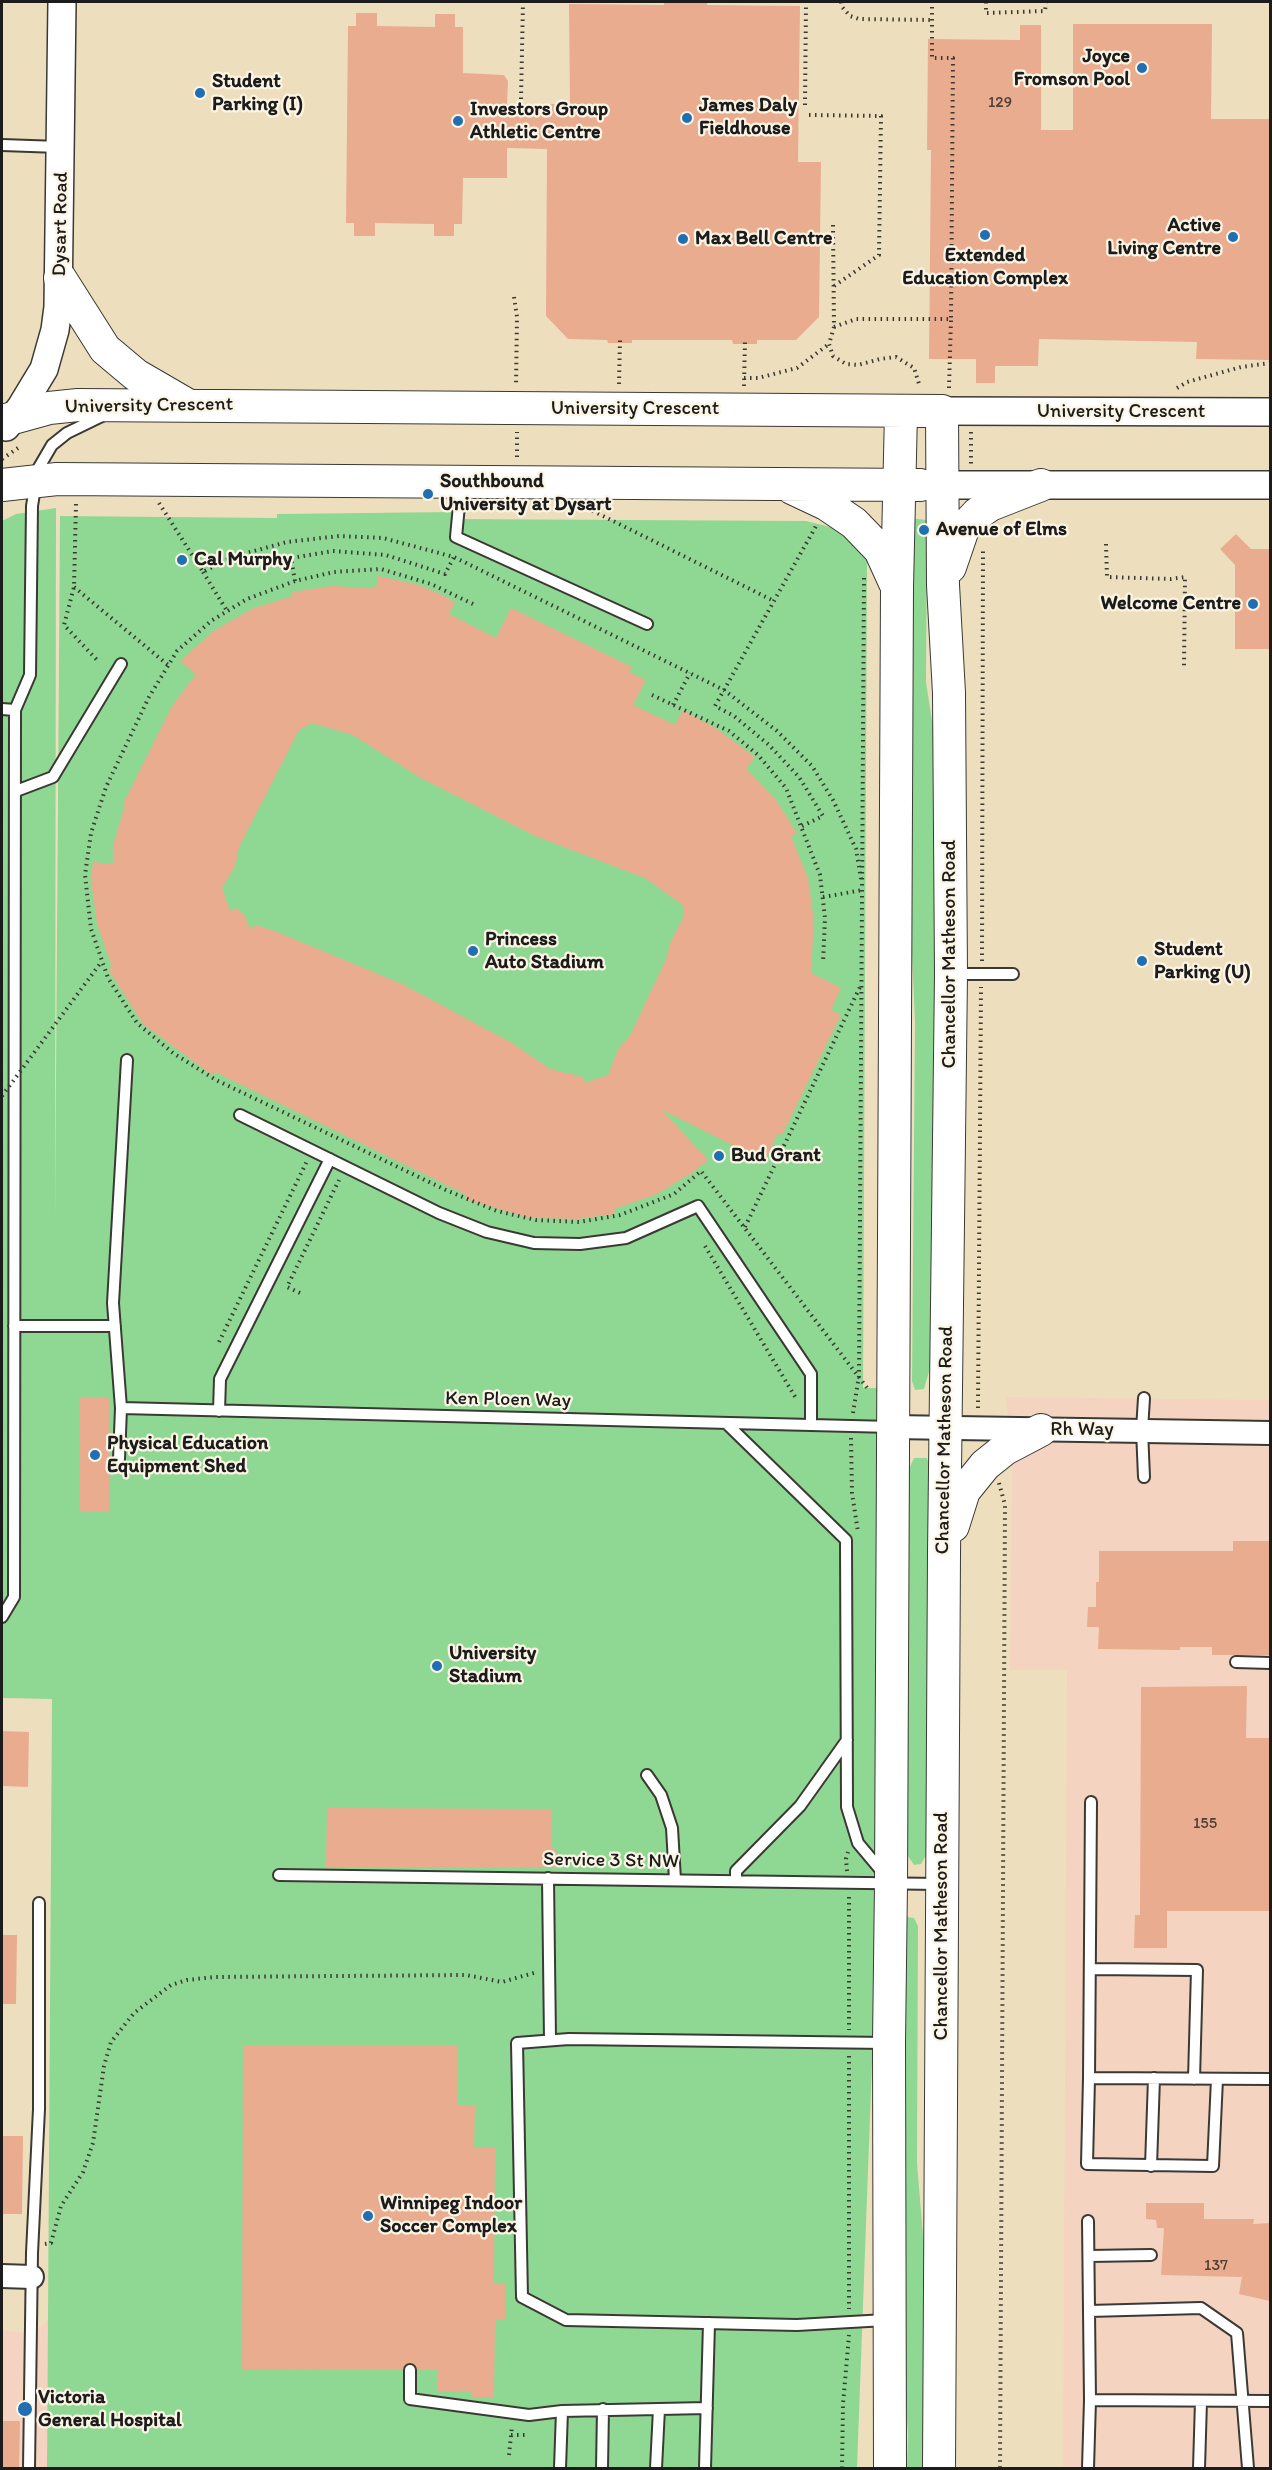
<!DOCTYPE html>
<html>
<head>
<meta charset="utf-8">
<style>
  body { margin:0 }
  #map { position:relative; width:1272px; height:2470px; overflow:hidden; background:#eddfbd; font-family:Itim,sans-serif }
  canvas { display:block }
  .frame { position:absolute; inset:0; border:3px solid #1c1c1c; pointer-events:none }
</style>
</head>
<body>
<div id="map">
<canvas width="1272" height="2470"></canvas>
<div class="frame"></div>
</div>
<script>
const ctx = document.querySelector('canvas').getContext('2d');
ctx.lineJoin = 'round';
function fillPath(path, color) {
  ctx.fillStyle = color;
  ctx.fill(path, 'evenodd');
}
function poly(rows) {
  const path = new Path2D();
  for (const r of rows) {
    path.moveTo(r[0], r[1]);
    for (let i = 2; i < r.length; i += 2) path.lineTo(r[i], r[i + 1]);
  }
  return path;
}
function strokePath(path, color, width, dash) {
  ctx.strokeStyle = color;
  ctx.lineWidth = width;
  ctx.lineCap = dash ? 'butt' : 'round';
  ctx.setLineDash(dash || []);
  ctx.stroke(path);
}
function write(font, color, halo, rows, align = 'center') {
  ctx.font = font + ' Itim,sans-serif';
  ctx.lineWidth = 4.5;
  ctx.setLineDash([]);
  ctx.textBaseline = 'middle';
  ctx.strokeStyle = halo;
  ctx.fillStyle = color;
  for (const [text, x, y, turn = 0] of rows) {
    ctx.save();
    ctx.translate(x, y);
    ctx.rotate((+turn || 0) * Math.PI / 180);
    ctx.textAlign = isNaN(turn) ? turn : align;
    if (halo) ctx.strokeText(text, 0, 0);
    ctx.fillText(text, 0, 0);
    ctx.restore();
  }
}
fillPath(poly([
  [1006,1397,1270,1400,1270,2468,1063,2468,1067,1670,1010,1670,1012,1468],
  [48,2320,47,2468,2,2468,2,2330,24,2333,40,2327]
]), '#f5d3c1');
fillPath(poly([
  [56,508,55,1217,60,516,277,518,277,514,451,512,451,519,806,521,834,528,856,544,867,561,863,1388,879,1388,876,1954,857,2468,47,2468,52,1699,2,1698,2,521,16,514],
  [908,518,927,520,926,682,935,740,933,1330,930,1368,924,1389,915,1390,912,1381,915,1022,907,841],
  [914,1458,927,1458,932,1477,928,1852,921,1864,914,1865,904,1850,903,1482],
  [907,1917,914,1918,918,1926,917,2163,930,2320,929,2468,907,2468,908,2435,898,2292,899,1932]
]), '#8fd894');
fillPath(poly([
  [664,2,707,2,707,5,800,6,798,162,821,162,819,317,796,340,757,340,757,344,733,344,732,340,632,340,632,343,608,343,607,340,568,339,546,316,547,149,507,148,507,178,463,178,462,224,454,224,454,236,434,236,434,224,375,223,375,236,354,236,354,223,346,223,348,26,356,26,356,13,377,13,377,26,435,27,435,14,455,14,455,27,463,27,463,73,504,75,508,81,507,104,570,104,569,4,664,5],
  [1073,24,1212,24,1211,119,1270,119,1270,360,1196,359,1197,342,1039,339,1038,366,995,366,995,383,976,383,976,359,929,359,931,150,927,150,928,39,1020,40,1020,25,1041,25,1041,130,1073,130],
  [1236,534,1251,549,1270,549,1270,649,1235,649,1235,565,1220,549],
  [378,576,419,585,440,594,455,602,449,614,496,638,511,608,632,667,629,672,646,680,633,705,675,725,683,710,717,729,755,757,746,769,776,800,797,833,791,836,808,878,814,921,811,973,841,988,831,1010,841,1015,782,1135,778,1133,765,1161,662,1110,708,1160,692,1173,655,1195,614,1209,615,1214,578,1219,529,1218,465,1199,467,1195,215,1072,212,1075,143,1024,108,969,112,967,97,924,91,881,93,862,113,864,114,842,125,805,123,804,172,706,196,674,180,661,215,630,254,608,293,596,292,592,332,586,376,588],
  [312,723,353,735,419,777,535,836,645,878,684,906,683,918,670,943,667,957,630,1036,619,1048,608,1075,585,1083,583,1077,550,1069,512,1043,402,984,277,932,256,925,250,929,245,916,236,908,230,911,222,888,235,866,239,847,299,730],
  [80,1398,109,1398,109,1512,80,1512],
  [1233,1541,1270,1541,1270,1655,1212,1655,1212,1647,1180,1647,1180,1650,1098,1649,1099,1627,1087,1627,1088,1607,1096,1607,1096,1582,1099,1582,1099,1551,1233,1551],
  [1247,1686,1246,1738,1270,1738,1270,1911,1167,1911,1167,1948,1134,1948,1135,1915,1140,1915,1141,1687],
  [2,1731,29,1732,28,1787,2,1786],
  [327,1808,552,1809,552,1847,566,1864,557,1865,556,1868,326,1867],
  [2,1935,17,1935,16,2004,2,2004],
  [243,2045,458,2045,458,2105,475,2106,474,2148,495,2148,494,2284,505,2284,505,2320,495,2320,494,2398,472,2398,472,2391,438,2391,438,2370,417,2370,416,2366,411,2363,406,2364,403,2370,242,2369],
  [2,2136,23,2136,22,2214,2,2214],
  [1146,2203,1204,2203,1204,2219,1254,2219,1253,2224,1270,2223,1270,2301,1239,2294,1242,2277,1161,2275,1164,2228,1157,2228,1156,2220,1146,2219],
  [2,2421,20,2421,19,2469,2,2469]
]), '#eaac8e');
const service = poly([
  [2,145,59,147],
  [461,484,456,537,647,624],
  [2,709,15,710],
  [16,791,53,777,121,664],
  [954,974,1013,974],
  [240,1115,439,1213,487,1232,534,1243,580,1244,626,1238,698,1206,811,1374,811,1425],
  [14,1326,115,1326],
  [121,1408,892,1427],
  [219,1411,220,1379,330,1159],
  [726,1423,846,1540,847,1807,858,1843,884,1874],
  [119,1459,121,1408,113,1303,127,1060],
  [1144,1477,1142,1430,1144,1398],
  [2,1617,14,1597,15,710,30,675,32,506,38,469,52,445,67,433,104,415],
  [1236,1662,1270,1663],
  [647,1775,661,1795,672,1828,675,1880],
  [1091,1802,1089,2078,1270,2079],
  [279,1875,939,1884],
  [548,1878,550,2040],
  [736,1881,736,1871,800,1806,847,1740],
  [1090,1969,1197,1970,1194,2079],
  [1089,2078,1087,2164,1213,2166,1217,2079],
  [1151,2166,1154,2078],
  [1089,2256,1151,2255],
  [1089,2311,1201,2308,1237,2333,1248,2468],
  [886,2320,797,2325,566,2320,522,2297,517,2043,569,2039,887,2043],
  [410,2370,410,2399,529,2415,562,2411,707,2408],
  [1090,2400,1270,2401],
  [29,2468,32,2253,39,2109,39,1903],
  [560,2468,562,2411],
  [602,2468,603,2409],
  [656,2468,659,2409],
  [705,2468,709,2323],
  [1088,2468,1090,2400,1088,2221],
  [1199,2468,1201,2401]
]);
const minor = poly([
  [893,1427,1270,1433],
  [2,2276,32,2277]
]);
const tertiary = poly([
  [942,411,1270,412],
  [6,427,21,407,44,369,55,330,58,307,62,2],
  [942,485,1270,485]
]);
const secondary = poly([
  [60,278,105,349,136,375,186,404],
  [2,421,49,408,78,405,942,411,943,585,949,693,951,974,944,1553,939,2468],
  [2,485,57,479,920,485],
  [792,488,826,504,854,523,880,550,895,583],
  [950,567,963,529,977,514,990,505,1041,485],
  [953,1526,964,1491,985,1465,1005,1449,1041,1430],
  [890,2468,889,2043,891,1883,897,587,901,412]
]);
strokePath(service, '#3b3934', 14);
strokePath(minor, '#3b3934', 26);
strokePath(tertiary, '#3b3934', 30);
strokePath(secondary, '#3b3934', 34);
strokePath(poly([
  [841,2,842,7,850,16,859,19,932,20],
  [986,2,986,13,1045,11,1046,2],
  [521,99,523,2],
  [805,105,806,2],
  [809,115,881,116,879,255,834,286],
  [833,225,834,327,829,344,833,356,846,364,858,365,880,359,896,357,914,368,920,387],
  [514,297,517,317,516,386],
  [834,327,856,319,951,319,953,58,932,58,932,2],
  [744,378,758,378,797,368,829,344],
  [619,384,620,340],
  [744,386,745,340],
  [949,388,951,319],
  [1177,388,1187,382,1241,367,1270,363],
  [971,432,971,464],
  [517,457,517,432],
  [2,459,18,448],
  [159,503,203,572,232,557,287,542,339,536,383,538,454,557,724,690,777,731,812,766,833,800,856,849,861,879],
  [76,504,74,587,64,625,97,660],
  [587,508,774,601],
  [1106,544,1107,577,1171,579,1185,577,1184,667],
  [203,572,227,611],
  [295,581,291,558,333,551,386,555,445,574,454,557],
  [74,587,168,665],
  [473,604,431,584,381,569,334,572,295,581,247,599,211,621,177,651,149,697,106,787,91,833,85,875,91,929,108,978,137,1023,173,1053,216,1080,448,1191,497,1211,536,1220,579,1222,620,1215,674,1194,701,1171,868,1389],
  [652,695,729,731,758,755,786,788,820,875,825,918,823,963],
  [673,705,690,673],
  [802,826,823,816,799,777,769,745,734,716,715,706,816,526],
  [823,897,863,890],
  [982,961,983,549],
  [745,1227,860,987],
  [705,1246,797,1400],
  [300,1293,287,1287,339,1180],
  [219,1342,307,1161],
  [978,1408,981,987],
  [853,1413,859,1376,864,578],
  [851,1438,852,1493,858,1532],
  [999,1483,1005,1505,1000,2468],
  [847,1871,846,1859,848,1852],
  [849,1897,849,2030],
  [849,2056,849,2309],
  [45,2244,51,2243,61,2206,83,2172,93,2143,104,2066,111,2042,134,2013,171,1985,187,1980,214,1977,466,1975,502,1982,537,1972],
  [511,2435,529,2435],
  [509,2455,512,2426],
  [842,2468,843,2404,849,2335]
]), '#3b3934', 4, [1.5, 4.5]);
strokePath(service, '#fff', 10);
strokePath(minor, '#fff', 22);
strokePath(tertiary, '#fff', 27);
strokePath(secondary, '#fff', 32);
strokePath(poly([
  [2,1096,102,961]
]), '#3b3934', 4, [1.5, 4.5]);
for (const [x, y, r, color] of [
  [1142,68,6,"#1f6fb2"],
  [200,93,6,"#1f6fb2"],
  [687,118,6,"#1f6fb2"],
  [458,121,6,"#1f6fb2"],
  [985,235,6,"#1f6fb2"],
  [1233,237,6,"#1f6fb2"],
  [683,239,6,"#1f6fb2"],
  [428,494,6,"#1f6fb2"],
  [924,530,6,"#1f6fb2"],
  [182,560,6,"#1f6fb2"],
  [1253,604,6,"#1f6fb2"],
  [473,951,6,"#1f6fb2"],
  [1142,961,6,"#1f6fb2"],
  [719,1156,6,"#1f6fb2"],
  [95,1455,6,"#1f6fb2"],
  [437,1666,6,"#1f6fb2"],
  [368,2216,6,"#1f6fb2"],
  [25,2409,8,"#1f6fb2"]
]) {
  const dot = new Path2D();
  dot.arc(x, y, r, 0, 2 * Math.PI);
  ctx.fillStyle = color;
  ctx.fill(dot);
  strokePath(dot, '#fcf5e5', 2);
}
write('16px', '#504038', null, [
  ["129",1000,103],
  ["155",1205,1824],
  ["137",1216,2266]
]);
write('bold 20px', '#1c1c1c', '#fcf5e5', [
  ["Joyce",1130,57,"right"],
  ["Fromson Pool",1130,80,"right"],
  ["Student",212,82],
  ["Parking (I)",212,105],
  ["James Daly",699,106],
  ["Fieldhouse",699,129],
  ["Investors Group",470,110],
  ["Athletic Centre",470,133],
  ["Active",1221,226,"right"],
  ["Living Centre",1221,249,"right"],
  ["Max Bell Centre",695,239],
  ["Extended",985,256,"center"],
  ["Education Complex",985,279,"center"],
  ["Southbound",440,482],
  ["University at Dysart",440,505],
  ["Avenue of Elms",936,530],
  ["Cal Murphy",194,560],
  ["Welcome Centre",1241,604,"right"],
  ["Princess",485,940],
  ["Auto Stadium",485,963],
  ["Student",1154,950],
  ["Parking (U)",1154,973],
  ["Bud Grant",731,1156],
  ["Physical Education",107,1444],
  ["Equipment Shed",107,1467],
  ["University",449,1654],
  ["Stadium",449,1677],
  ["Winnipeg Indoor",380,2204],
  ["Soccer Complex",380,2227],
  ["Victoria",38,2398],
  ["General Hospital",38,2421]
], 'left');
write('20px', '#1c1c1c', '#fcf5e5', [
  ["Dysart Road",61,224,-89],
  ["University Crescent",149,406,-1],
  ["University Crescent",635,409],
  ["University Crescent",1121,412],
  ["Chancellor Matheson Road",950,954,-90],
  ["Ken Ploen Way",508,1400,1],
  ["Rh Way",1082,1430],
  ["Chancellor Matheson Road",945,1440,-89],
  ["Service 3 St NW",611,1861,1],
  ["Chancellor Matheson Road",942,1926,-90]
]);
</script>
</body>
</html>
